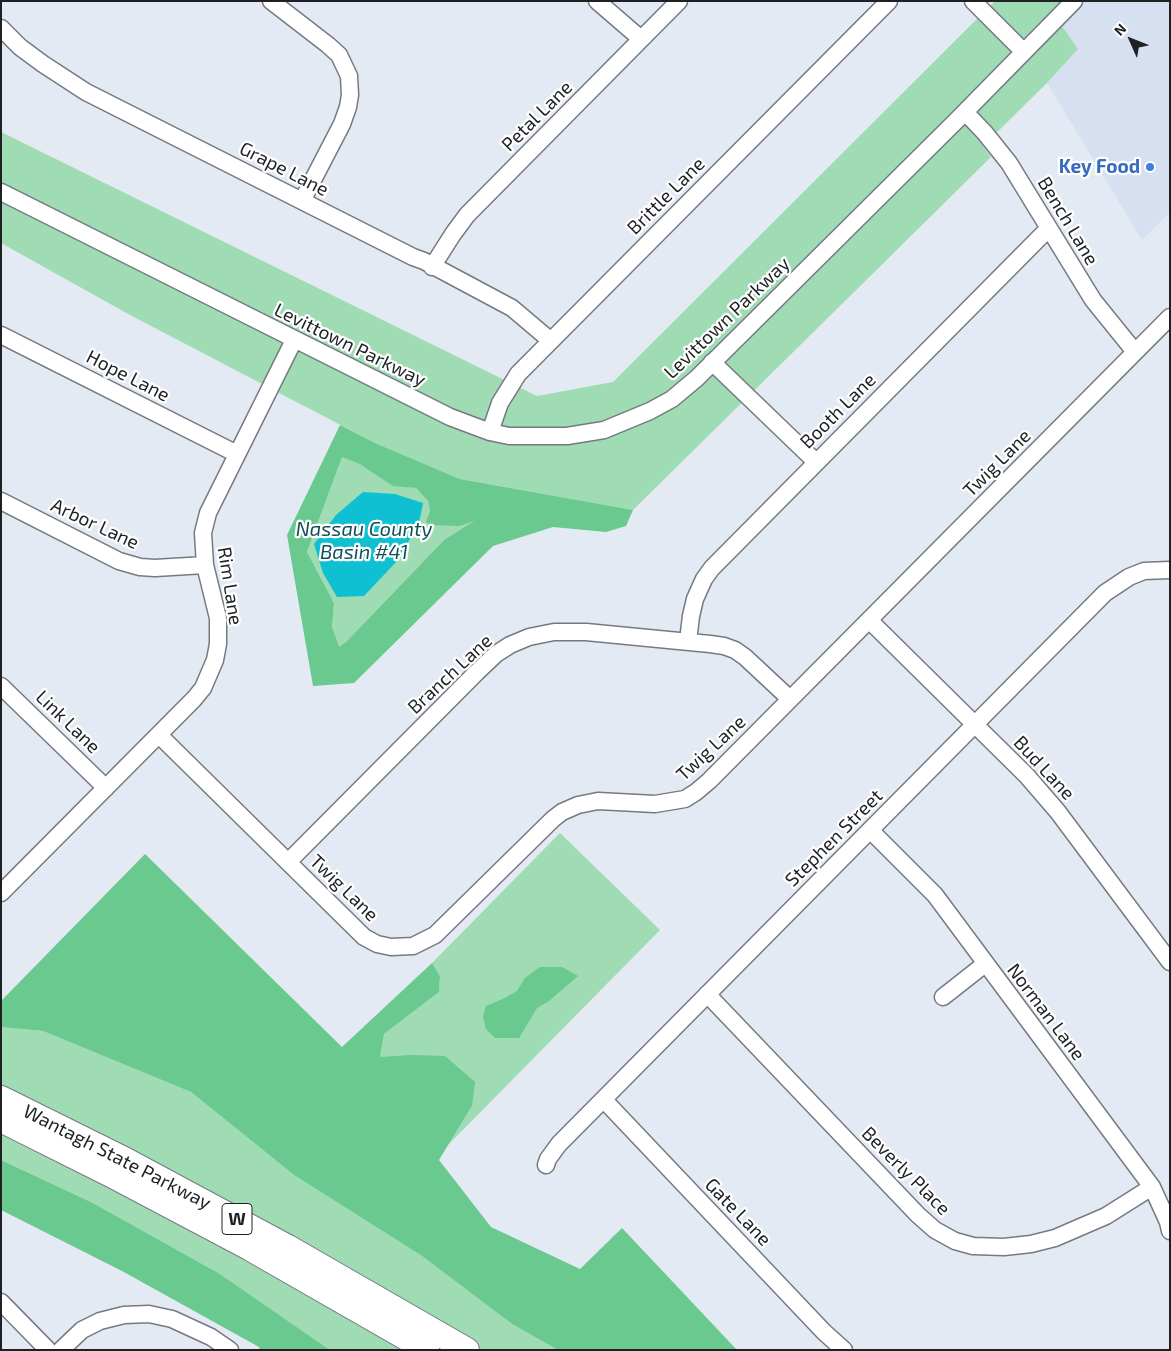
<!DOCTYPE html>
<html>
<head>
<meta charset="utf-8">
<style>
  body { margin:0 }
  #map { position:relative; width:1171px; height:1351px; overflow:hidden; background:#e4eaf3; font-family:"Exo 2",sans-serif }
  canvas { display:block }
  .frame { position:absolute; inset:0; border:2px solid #1e2024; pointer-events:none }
  .north { position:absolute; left:1106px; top:15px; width:50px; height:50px; -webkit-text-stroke:4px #fff; paint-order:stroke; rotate:314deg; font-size:14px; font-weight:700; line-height:20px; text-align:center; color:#1e2024 }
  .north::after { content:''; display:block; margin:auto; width:18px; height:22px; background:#1e2024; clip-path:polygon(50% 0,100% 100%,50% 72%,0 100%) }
</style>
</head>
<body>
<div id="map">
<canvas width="1171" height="1351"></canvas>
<div class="frame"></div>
<div class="north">N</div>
</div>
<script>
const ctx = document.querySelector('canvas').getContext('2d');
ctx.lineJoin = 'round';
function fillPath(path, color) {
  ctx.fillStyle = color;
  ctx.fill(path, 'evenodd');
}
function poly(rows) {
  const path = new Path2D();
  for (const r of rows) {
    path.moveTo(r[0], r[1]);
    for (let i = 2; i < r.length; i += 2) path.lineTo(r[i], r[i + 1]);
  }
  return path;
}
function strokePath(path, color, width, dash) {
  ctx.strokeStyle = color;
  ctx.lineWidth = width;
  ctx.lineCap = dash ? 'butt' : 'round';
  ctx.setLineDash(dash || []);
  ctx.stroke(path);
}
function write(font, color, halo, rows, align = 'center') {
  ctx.font = font + ' "Exo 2",sans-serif';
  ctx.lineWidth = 4.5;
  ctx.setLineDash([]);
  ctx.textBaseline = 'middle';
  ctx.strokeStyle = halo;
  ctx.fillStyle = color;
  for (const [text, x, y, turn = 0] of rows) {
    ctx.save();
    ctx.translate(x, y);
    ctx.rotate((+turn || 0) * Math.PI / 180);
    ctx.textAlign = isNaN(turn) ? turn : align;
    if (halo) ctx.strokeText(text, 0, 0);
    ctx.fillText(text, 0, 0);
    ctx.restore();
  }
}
fillPath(poly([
  [1080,1,1170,1,1170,212,1142,240,1047,83,1078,49,1059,22]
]), '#d6e0f0');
fillPath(poly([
  [995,1,1080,1,1059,22,1078,49,1047,83,983,146,991,157,633,510,460,479,375,443,130,315,1,243,1,132,537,396,613,382],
  [342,457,360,463,382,479,393,485,416,488,428,501,430,511,476,520,444,540,346,642,338,648,332,627,334,603,307,552],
  [560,833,660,930,449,1144,472,1106,380,1057,384,1034,439,992,440,976,432,963],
  [1,1027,43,1031,191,1092,294,1175,422,1256,512,1324,558,1350,482,1350,306,1246,1,1087],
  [1,1128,74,1165,410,1350,330,1350,220,1274,93,1203,1,1160]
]), '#9fdbb3');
fillPath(poly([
  [340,425,375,443,460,479,633,510,626,526,606,532,553,527,493,546,354,683,313,686,287,535],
  [342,457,360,464,382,479,393,486,416,488,428,501,430,511,426,522,431,525,459,526,474,521,444,540,346,642,339,647,332,627,334,603,307,552],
  [145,854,342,1047,432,963,440,976,439,992,384,1034,380,1057,411,1055,445,1056,475,1082,472,1106,439,1160,491,1227,580,1269,622,1228,737,1350,558,1350,512,1324,422,1256,294,1175,191,1092,43,1031,1,1027,1,1001],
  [540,967,562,967,578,976,549,1001,537,1008,519,1038,495,1038,486,1029,483,1017,486,1006,505,998,517,991,525,978],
  [1,1160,93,1203,220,1274,330,1350,260,1350,259,1347,122,1271,1,1210]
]), '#69c98e');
fillPath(poly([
  [363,492,395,494,423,503,419,523,398,560,364,596,337,597,323,573,314,544,336,515]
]), '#0fc0d3');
const minor = poly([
  [271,1,328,45,339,55,349,76,350,95,348,107,342,124,302,201],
  [597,1,641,39],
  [973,1,1024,52],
  [1,28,20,47,43,64,86,92,413,257,424,261,512,308,551,341],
  [965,112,985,133,1009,163,1093,300,1135,352],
  [1,192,450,417,490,432,509,436,567,436,604,430,650,411,672,399,697,378,956,121,1074,1],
  [432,267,453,234,467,215,679,1],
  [1,335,237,454],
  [712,362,816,462],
  [490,432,500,403,518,374,889,1],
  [1,501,119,561,140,567,155,568,205,565],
  [869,620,1027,776,1058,812,1170,962],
  [688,641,691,616,695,599,704,579,712,568,1049,228],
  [1,686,106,788],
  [159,735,364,937,377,944,391,947,413,946,435,935,553,819,562,812,578,805,598,801,655,804,685,799,696,792,709,781,1170,317],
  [870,830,935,895,1152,1187,1168,1222,1170,1231],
  [288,862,477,672,496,654,510,645,529,637,554,632,586,632,710,644,724,646,735,650,745,657,790,699],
  [1,893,194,699,203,688,215,660,218,644,218,618,205,565,203,533,208,513,294,340],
  [707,994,918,1215,935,1230,955,1241,973,1246,1004,1247,1031,1244,1055,1238,1106,1216,1152,1187],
  [943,997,985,964],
  [604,1100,824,1332,844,1350],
  [546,1165,548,1159,559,1144,1105,593,1129,577,1144,571,1170,570],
  [1,1302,48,1350],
  [61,1350,82,1330,100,1321,124,1315,149,1314,172,1319,211,1337,230,1350]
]);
const highway = poly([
  [1,1098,126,1160,288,1247,467,1350],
  [1,1120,109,1174,249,1248,427,1350]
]);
strokePath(minor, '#757a82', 19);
strokePath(highway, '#757a82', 26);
strokePath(minor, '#fff', 16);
strokePath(highway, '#fff', 24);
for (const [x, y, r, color] of [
  [1150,167,5,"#3f7fe0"]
]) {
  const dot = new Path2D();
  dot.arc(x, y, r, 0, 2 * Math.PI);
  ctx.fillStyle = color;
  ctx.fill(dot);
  strokePath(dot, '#fff', 2);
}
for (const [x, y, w] of [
  [237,1219,30]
]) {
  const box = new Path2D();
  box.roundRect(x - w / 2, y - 15.5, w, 31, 4);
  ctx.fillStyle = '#fff';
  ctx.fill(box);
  strokePath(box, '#1e2024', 1);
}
write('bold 18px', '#1e2024', null, [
  ["W",237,1219]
]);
write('19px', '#1e2024', '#fff', [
  ["Petal Lane",537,116,-45],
  ["Grape Lane",284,169,27],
  ["Brittle Lane",666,196,-45],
  ["Bench Lane",1068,221,59],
  ["Levittown Parkway",727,318,-44],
  ["Levittown Parkway",350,345,26],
  ["Hope Lane",128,376,27],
  ["Booth Lane",838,411,-45],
  ["Twig Lane",997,463,-45],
  ["Arbor Lane",95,524,25],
  ["Rim Lane",230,586,81],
  ["Branch Lane",450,674,-43],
  ["Link Lane",68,722,44],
  ["Twig Lane",711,748,-43],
  ["Bud Lane",1044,768,47],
  ["Stephen Street",834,838,-45],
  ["Twig Lane",344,888,44],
  ["Norman Lane",1046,1012,53],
  ["Wantagh State Parkway",117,1157,27],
  ["Beverly Place",906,1171,45],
  ["Gate Lane",738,1212,46]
]);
write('bold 19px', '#366cbe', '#fff', [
  ["Key Food",1140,167]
], 'right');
write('italic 20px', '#0f5057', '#fff', [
  ["Nassau County",364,529],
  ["Basin #41",364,552]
]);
</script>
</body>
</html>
